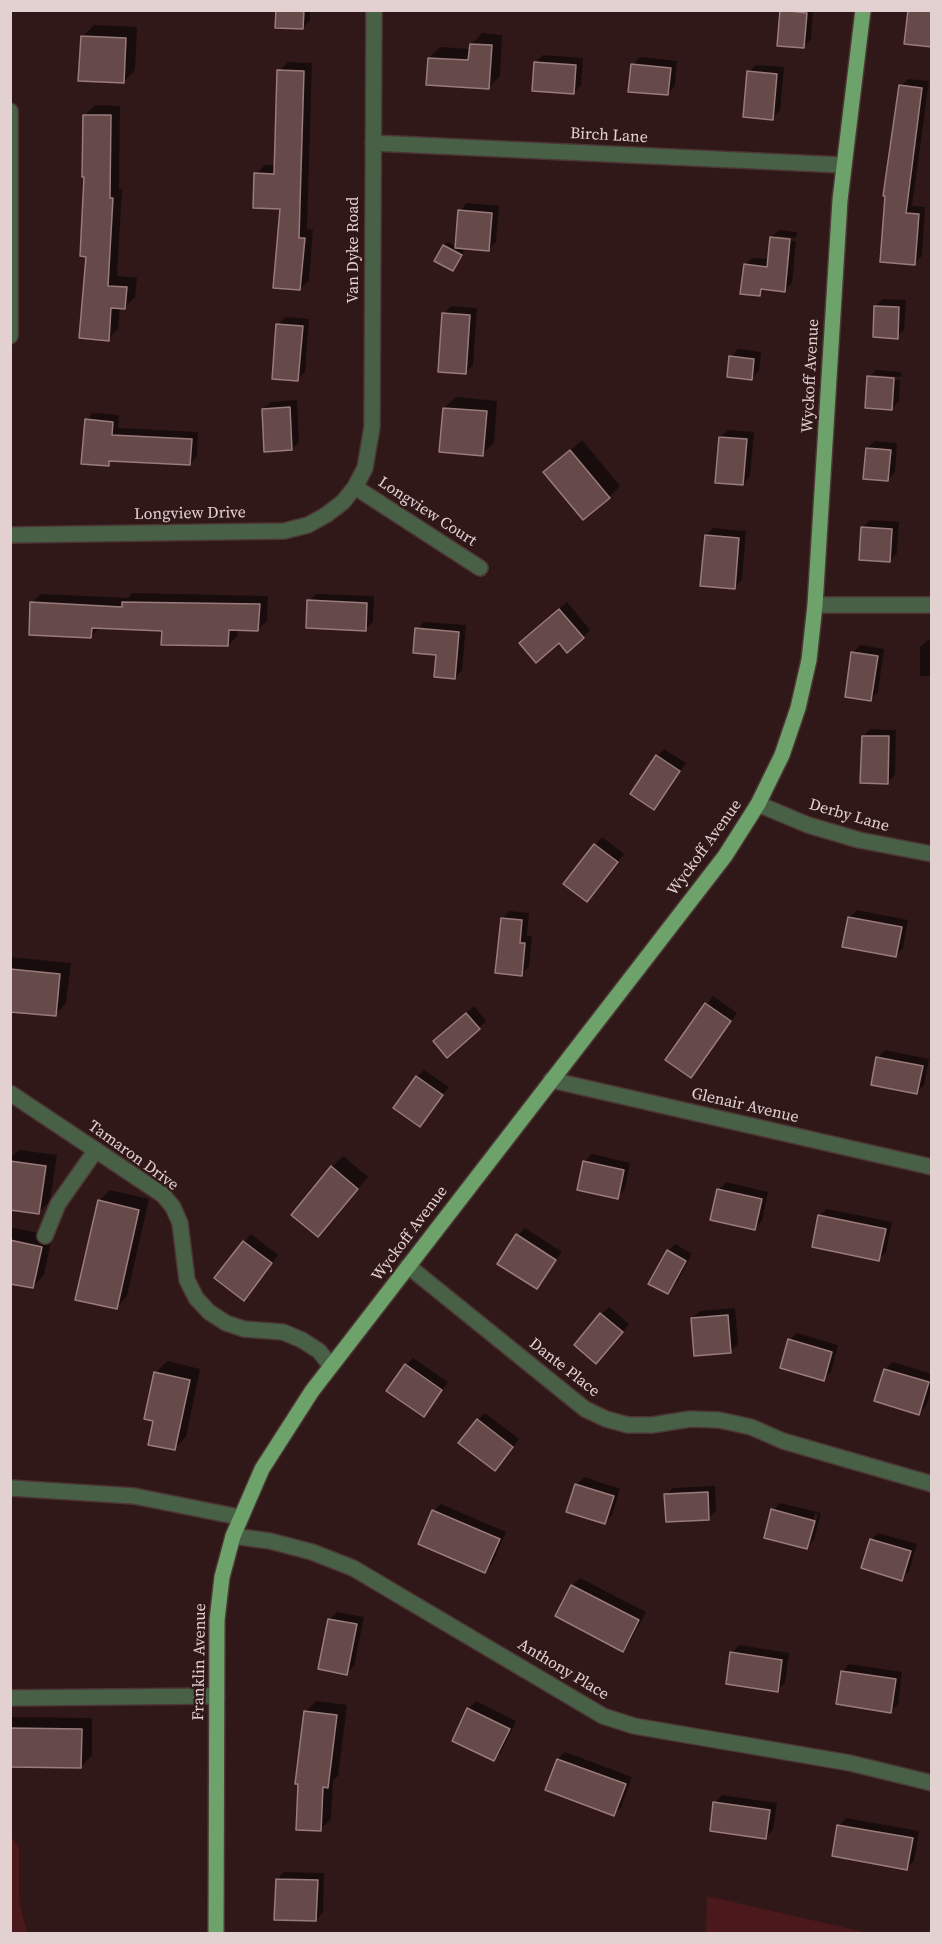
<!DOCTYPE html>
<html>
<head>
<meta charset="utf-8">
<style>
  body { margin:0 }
  #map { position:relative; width:942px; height:1944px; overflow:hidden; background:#301818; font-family:"Source Serif 4",serif }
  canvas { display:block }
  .frame { position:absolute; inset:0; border:12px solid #e3d1d1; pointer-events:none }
</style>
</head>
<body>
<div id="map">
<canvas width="942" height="1944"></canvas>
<div class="frame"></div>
</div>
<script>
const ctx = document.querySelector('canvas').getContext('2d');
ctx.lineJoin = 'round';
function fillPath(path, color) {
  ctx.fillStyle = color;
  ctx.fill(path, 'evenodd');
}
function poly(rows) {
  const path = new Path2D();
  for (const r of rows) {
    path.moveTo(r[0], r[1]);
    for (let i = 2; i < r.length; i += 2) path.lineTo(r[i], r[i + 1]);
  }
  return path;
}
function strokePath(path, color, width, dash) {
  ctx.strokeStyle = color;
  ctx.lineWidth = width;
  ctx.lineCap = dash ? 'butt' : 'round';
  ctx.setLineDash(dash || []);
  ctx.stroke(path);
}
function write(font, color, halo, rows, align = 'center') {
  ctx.font = font + ' "Source Serif 4",serif';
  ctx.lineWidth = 4.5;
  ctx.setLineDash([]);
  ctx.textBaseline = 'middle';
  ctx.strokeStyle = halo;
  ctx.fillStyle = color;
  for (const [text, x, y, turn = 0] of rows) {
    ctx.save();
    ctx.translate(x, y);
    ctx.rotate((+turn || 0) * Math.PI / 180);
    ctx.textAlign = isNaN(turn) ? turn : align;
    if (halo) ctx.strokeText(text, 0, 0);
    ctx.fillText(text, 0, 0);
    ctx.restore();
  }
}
fillPath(poly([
  [10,1834,19,1848,19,1901,27,1933,11,1933],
  [707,1896,868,1933,706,1933]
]), '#4b181c');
fillPath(poly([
  [278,10,310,10,310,20,302,28],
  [782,10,813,10,811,39,803,47],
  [94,25,137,27,135,70,123,82,82,37],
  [482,33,502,35,500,76,488,88,429,58,440,47,471,49,471,45],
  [543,55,583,58,581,85,574,92,535,63],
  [640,57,677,61,675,86,668,93,632,65],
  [288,62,312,63,307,229,313,230,309,280,300,289,281,208,256,174,265,165,276,165,279,71],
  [756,65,784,67,780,111,772,118,749,72],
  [908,79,929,81,912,206,925,207,922,256,914,263,881,260,901,86],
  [95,105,120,106,119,189,122,189,117,276,137,278,135,297,125,307,120,307,118,329,108,339,88,255,85,115],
  [467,203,499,206,496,242,489,249,460,211],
  [779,230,797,232,796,238,776,236,776,239,796,241,792,283,784,290,766,288,759,295,745,265,752,258,769,259,771,237],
  [447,242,464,251,453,269,444,246],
  [883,299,906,300,904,330,897,337,876,306],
  [451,306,477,308,473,365,465,373,444,314],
  [285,317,309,319,305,372,297,379,278,325],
  [738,349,761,352,759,371,751,378,731,357],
  [876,370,901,372,901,377,873,375,873,378,900,380,899,401,891,409,869,377],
  [456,397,497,401,494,443,482,454,444,408],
  [297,400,299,442,292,449,263,409,271,402],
  [93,413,119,415,118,428,198,432,197,456,190,464,113,460,108,464,86,420],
  [728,430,754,432,750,476,743,484,720,437],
  [582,440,620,486,609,497,545,472],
  [875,441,897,443,895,472,888,479,867,448],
  [870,520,899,522,897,553,890,560,862,528],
  [713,528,746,531,742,580,734,587,706,535],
  [132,593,268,596,267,621,258,629,237,629,237,636,228,645,163,629,100,627,91,636,32,603,41,594,128,598],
  [316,594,374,596,373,622,365,629,309,601],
  [567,602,590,630,583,637,559,641,528,636],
  [424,622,466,625,462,670,455,678,417,629],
  [928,640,932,640,932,676,920,676,920,647],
  [860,645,884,649,878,692,871,699,853,653],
  [870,729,896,730,895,775,888,782,863,736],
  [664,749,686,763,654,808,657,756],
  [602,837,624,854,587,900,565,883],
  [857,910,908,920,903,948,896,956,850,917],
  [509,911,529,913,527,936,532,936,529,967,521,974,502,919],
  [10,957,71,963,66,1003,55,1015,10,1010],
  [713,996,737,1013,691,1076,667,1059],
  [474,1006,486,1021,479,1028,442,1034],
  [885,1050,929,1059,924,1085,917,1093,878,1058],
  [424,1070,449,1087,420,1125,417,1077],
  [19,1150,57,1155,50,1201,39,1212,10,1208,10,1158],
  [592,1154,630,1163,625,1189,617,1197,584,1162],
  [343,1156,368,1177,318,1235,332,1167],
  [726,1182,768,1192,762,1221,754,1229,719,1190],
  [110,1190,149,1199,127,1296,116,1308,99,1201],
  [827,1209,892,1222,886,1252,879,1259,819,1216],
  [10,1227,52,1236,44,1275,32,1287,10,1282],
  [525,1228,562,1252,536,1287,518,1235],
  [251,1234,278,1255,251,1291,217,1278],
  [675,1244,692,1254,675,1285,667,1293,668,1251],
  [609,1307,629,1324,604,1355,601,1314],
  [735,1308,738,1344,730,1352,692,1318,700,1311],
  [797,1333,838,1345,831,1372,823,1379,789,1340],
  [413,1358,448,1382,424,1415,406,1365],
  [167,1361,200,1369,186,1437,174,1449,155,1420,156,1373],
  [893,1362,932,1374,932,1388,926,1406,919,1413,876,1400,885,1369],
  [485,1413,519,1439,502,1462,478,1420],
  [584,1477,620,1489,612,1515,605,1522,576,1485],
  [715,1486,716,1511,708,1519,666,1495,673,1488],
  [780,1503,821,1513,814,1540,807,1547,773,1510],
  [815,1513,818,1514,811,1541,808,1541],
  [441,1504,506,1532,492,1564,485,1572,434,1511],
  [878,1533,917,1544,909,1571,901,1579,871,1540],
  [580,1578,646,1612,630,1642,623,1650,557,1616,572,1586],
  [337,1612,364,1617,354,1666,346,1673,320,1668,330,1619],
  [739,1645,789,1653,785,1683,777,1690,732,1653],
  [849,1664,902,1672,898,1704,890,1712,842,1672],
  [316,1701,347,1705,338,1776,333,1780,331,1819,320,1829,306,1711],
  [476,1701,516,1721,501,1752,494,1760,469,1709],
  [10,1717,92,1718,92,1755,81,1767,10,1766],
  [565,1752,632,1777,621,1807,614,1814,547,1789,558,1759],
  [722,1795,777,1803,773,1830,766,1837,715,1803],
  [846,1818,919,1831,914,1861,907,1868,839,1826],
  [284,1872,324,1873,323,1912,316,1920,277,1880]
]), '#0007');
const building = poly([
  [276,10,304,10,303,29,275,28,276,10],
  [780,10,807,13,804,48,777,46,780,10],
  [908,10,932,10,932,47,904,44,908,10],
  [81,36,126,38,124,83,78,81,81,36],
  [470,44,492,45,489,89,426,85,428,58,468,60,470,44],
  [534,62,576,65,574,94,532,91,534,62],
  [631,64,671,68,668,95,628,92,631,64],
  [277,70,304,71,299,238,305,238,300,290,273,288,280,209,253,208,254,173,274,174,277,70],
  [747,71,777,74,773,120,743,117,747,71],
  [899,85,922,88,906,213,919,214,915,265,880,262,885,196,883,196,899,85],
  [83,115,111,115,110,198,113,198,108,286,127,287,125,309,111,308,109,341,79,338,86,257,80,256,84,177,82,177,83,115],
  [458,210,492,213,489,251,455,248,458,210],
  [770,237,790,239,785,292,761,289,760,296,740,294,744,264,767,267,770,237],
  [443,245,462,255,453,271,434,261,443,245],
  [874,306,899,307,898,339,873,337,874,306],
  [442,313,470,315,466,374,438,372,442,313],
  [276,324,303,326,298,381,272,379,276,324],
  [729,356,754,359,752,380,727,377,729,356],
  [867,376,894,378,892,410,865,408,867,376],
  [290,407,292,450,264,452,262,409,290,407],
  [443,408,487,411,483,456,439,452,443,408],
  [85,419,113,422,112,435,192,439,190,465,109,461,109,466,81,464,85,419],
  [719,437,747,439,743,485,715,483,719,437],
  [866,448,891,450,888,481,863,479,866,448],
  [570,450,610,498,583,520,543,472,570,450],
  [861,527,892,529,890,562,859,560,861,527],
  [705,535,739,538,735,589,700,586,705,535],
  [307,600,367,603,366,631,306,628,307,600],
  [30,602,122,607,122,602,260,604,258,631,229,630,228,646,161,645,162,631,92,628,91,638,29,635,30,602],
  [559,609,584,638,567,653,559,643,536,663,519,643,559,609],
  [415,628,459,632,455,679,434,677,436,655,413,653,415,628],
  [851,652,878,656,871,701,845,697,851,652],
  [862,736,889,736,888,784,860,783,862,736],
  [656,755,680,771,654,810,630,794,656,755],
  [594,844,618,862,587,902,563,884,594,844],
  [848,917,902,927,896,957,842,947,848,917],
  [501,918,522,920,520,943,525,943,522,976,495,973,501,918],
  [10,969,60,974,56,1016,10,1012,10,969],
  [705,1003,731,1021,691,1078,665,1060,705,1003],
  [466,1013,480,1029,447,1058,433,1041,466,1013],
  [876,1057,923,1066,917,1094,871,1085,876,1057],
  [416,1076,443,1095,420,1127,393,1108,416,1076],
  [10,1161,46,1166,39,1214,10,1210,10,1161],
  [583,1161,624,1170,618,1199,577,1190,583,1161],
  [331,1166,358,1189,318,1237,291,1215,331,1166],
  [717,1189,762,1199,755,1230,710,1220,717,1189],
  [98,1200,139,1210,117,1309,75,1300,98,1200],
  [818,1215,886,1229,879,1261,812,1247,818,1215],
  [516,1234,556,1260,537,1289,497,1264,516,1234],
  [10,1240,42,1247,33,1288,10,1284,10,1240],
  [243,1241,272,1263,244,1301,214,1278,243,1241],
  [667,1250,686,1261,668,1294,648,1284,667,1250],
  [600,1313,623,1332,596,1364,574,1345,600,1313],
  [728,1315,731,1353,694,1356,691,1318,728,1315],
  [788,1339,832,1352,824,1381,780,1368,788,1339],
  [405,1364,442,1390,424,1417,386,1391,405,1364],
  [884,1369,929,1382,919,1415,874,1401,884,1369],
  [154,1372,190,1380,175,1450,148,1445,153,1421,144,1419,154,1372],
  [477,1419,513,1447,495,1471,458,1443,477,1419],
  [575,1484,614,1496,605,1524,566,1512,575,1484],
  [708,1492,709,1520,666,1522,664,1494,708,1492],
  [771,1509,815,1521,807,1549,764,1538,771,1509],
  [432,1510,500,1539,485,1573,418,1544,432,1510],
  [870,1539,911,1551,902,1581,861,1568,870,1539],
  [571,1585,639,1620,623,1652,555,1616,571,1585],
  [328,1619,357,1624,347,1675,318,1669,328,1619],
  [730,1652,782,1660,778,1692,726,1684,730,1652],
  [841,1671,896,1679,891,1713,836,1704,841,1671],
  [467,1708,510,1729,494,1761,452,1741,467,1708],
  [304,1711,337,1715,328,1788,323,1787,321,1831,296,1830,298,1784,295,1784,304,1711],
  [10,1728,82,1729,81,1768,10,1767,10,1728],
  [557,1759,626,1784,614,1816,545,1790,557,1759],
  [713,1802,770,1810,766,1839,710,1831,713,1802],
  [837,1825,913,1838,907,1870,832,1856,837,1825],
  [276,1879,318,1880,316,1921,274,1920,276,1879]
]);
fillPath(building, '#664a4a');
strokePath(building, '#9a7b7b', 1.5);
const minor = poly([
  [10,111,10,336],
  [373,143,843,165],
  [355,487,480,568],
  [10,535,284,531,308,525,326,515,343,502,355,487,365,468,372,427,374,10],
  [815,605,932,605],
  [758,804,808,825,859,840,932,854],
  [551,1080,932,1167],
  [10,1093,163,1195,173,1207,180,1223,187,1280,196,1298,209,1312,226,1323,244,1329,283,1332,302,1340,319,1351,331,1366],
  [45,1236,58,1204,96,1150],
  [408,1266,585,1409,606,1419,628,1425,652,1425,690,1419,719,1420,751,1427,783,1441,932,1484],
  [10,1488,134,1496,239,1517],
  [233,1536,270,1541,312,1552,353,1568,603,1716,634,1726,850,1763,932,1783],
  [10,1698,217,1696]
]);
const major = poly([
  [216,1934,217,1620,222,1577,233,1536,262,1469,312,1391,725,856,758,804,782,755,798,708,809,660,815,605,840,200,863,10]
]);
strokePath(minor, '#4d3636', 18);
strokePath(major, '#4d3636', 18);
strokePath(minor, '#486146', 15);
strokePath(major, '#6da36a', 15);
write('16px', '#e3d1d1', '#301818', [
  ["Birch Lane",609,136,3],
  ["Van Dyke Road",354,250,-90],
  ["Wyckoff Avenue",811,376,-87],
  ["Longview Court",427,512,33],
  ["Longview Drive",190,514,-1],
  ["Derby Lane",849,816,16],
  ["Wyckoff Avenue",705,848,-54],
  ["Glenair Avenue",745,1106,13],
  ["Tamaron Drive",133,1156,36],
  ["Wyckoff Avenue",410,1234,-53],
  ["Dante Place",564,1368,38],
  ["Franklin Avenue",200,1662,-89],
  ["Anthony Place",563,1670,31]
]);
</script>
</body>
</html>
